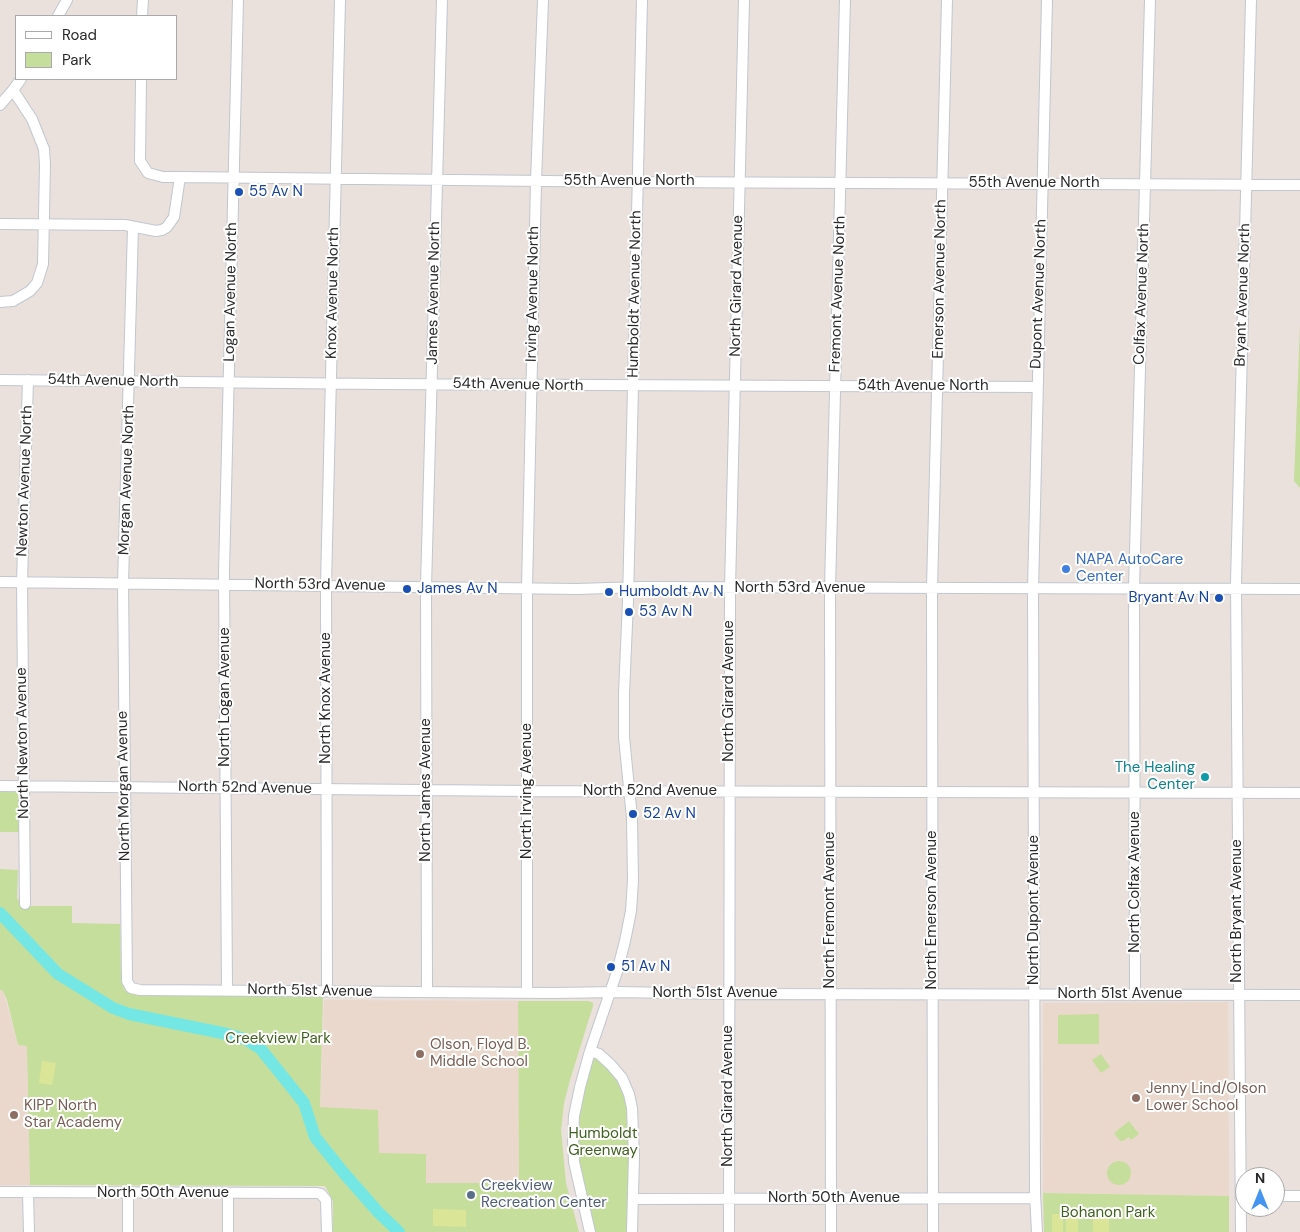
<!DOCTYPE html>
<html>
<head>
<meta charset="utf-8">
<style>
  body { margin:0 }
  #map { position:relative; width:1300px; height:1232px; overflow:hidden; background:#eae0dc; font-family:"DM Sans",sans-serif }
  canvas { display:block }
  .legend { position:absolute; left:15px; top:15px; width:162px; height:65px; box-sizing:border-box; background:#fff; border:1px solid #a9a9a9; margin:0; padding:6px 9px; list-style:none; font-size:15px; color:#292929 }
  .legend li { display:flex; align-items:center; gap:10px; height:25px }
  .legend b { width:25px; border:1px solid #a9a9a9 }
  .north { position:absolute; left:1235px; top:1167px; width:50px; height:50px; box-sizing:border-box; background:#fff; border:1px solid #a9a9a9; border-radius:50%; rotate:0deg; font-size:14px; font-weight:700; line-height:20px; text-align:center; color:#292929 }
  .north::after { content:''; display:block; margin:auto; width:18px; height:22px; background:#4495ef; clip-path:polygon(50% 0,100% 100%,50% 72%,0 100%) }
</style>
</head>
<body>
<div id="map">
<canvas width="1300" height="1232"></canvas>
<ul class="legend">
<li><b style="height:6px;background:#fff"></b>Road</li>
<li><b style="height:14px;background:#c5de9b"></b>Park</li>
</ul>
<div class="north">N</div>
</div>
<script>
const ctx = document.querySelector('canvas').getContext('2d');
ctx.lineJoin = 'round';
function fillPath(path, color) {
  ctx.fillStyle = color;
  ctx.fill(path, 'evenodd');
}
function poly(rows) {
  const path = new Path2D();
  for (const r of rows) {
    if (r.length === 3) {
      path.moveTo(r[0] + r[2], r[1]);
      path.arc(r[0], r[1], r[2], 0, 2 * Math.PI);
      continue;
    }
    path.moveTo(r[0], r[1]);
    for (let i = 2; i < r.length; i += 2) path.lineTo(r[i], r[i + 1]);
  }
  return path;
}
function strokePath(path, color, width, dash) {
  ctx.strokeStyle = color;
  ctx.lineWidth = width;
  ctx.lineCap = dash ? 'butt' : 'round';
  ctx.setLineDash(dash || []);
  ctx.stroke(path);
}
function write(font, color, halo, rows, align = 'center') {
  ctx.font = font + ' "DM Sans",sans-serif';
  ctx.lineWidth = 4;
  ctx.setLineDash([]);
  ctx.textBaseline = 'middle';
  ctx.strokeStyle = halo;
  ctx.fillStyle = color;
  for (const [text, x, y, turn = 0] of rows) {
    ctx.save();
    ctx.translate(x, y);
    ctx.rotate((+turn || 0) * Math.PI / 180);
    ctx.textAlign = isNaN(turn) ? turn : align;
    if (halo) ctx.strokeText(text, 0, 0);
    ctx.fillText(text, 0, 0);
    ctx.restore();
  }
}
fillPath(poly([
  [3,990,18,1045,27,1046,30,1185,0,1185,0,991],
  [324,1000,518,1001,519,1183,426,1183,379,1153,320,1108],
  [1228,1002,1229,1196,1043,1193,1043,1003]
]), '#ebd8cc');
fillPath(poly([
  [1300,324,1300,488,1294,481],
  [0,791,15,791,19,794,20,832,0,832],
  [0,869,18,870,17,898,23,906,72,906,72,923,120,924,121,978,125,991,136,994,323,996,320,1107,378,1110,379,1153,426,1154,426,1183,519,1183,518,1001,589,1001,593,1003,593,1006,570,1080,564,1103,561,1130,566,1183,579,1232,333,1232,333,1201,325,1186,30,1185,27,1046,18,1045,7,1000,3,991,0,990],
  [1099,1014,1099,1044,1058,1044,1058,1015],
  [1101,1054,1110,1067,1101,1073,1092,1060],
  [591,1059,598,1059,619,1080,627,1104,629,1135,628,1232,594,1232,579,1176,577,1118],
  [1129,1121,1139,1134,1131,1140,1129,1137,1123,1141,1120,1141,1114,1133],
  [1119,1173,12],
  [1043,1193,1229,1196,1229,1232,1044,1232]
]), '#c5de9b');
fillPath(poly([
  [42,1061,56,1063,52,1085,39,1083],
  [433,1209,466,1210,466,1227,433,1226],
  [1052,1214,1063,1214,1063,1232,1052,1232],
  [1066,1214,1078,1214,1078,1232,1066,1232],
  [1093,1217,1109,1217,1109,1232,1093,1232]
]), '#dae597');
strokePath(poly([
  [0,913,58,974,113,1008,129,1014,227,1034,245,1039,260,1048,304,1103,315,1137,343,1172,378,1212,399,1232]
]), '#74e7e4', 12);
const minor = poly([
  [58,16,67,0],
  [142,16,143,0],
  [141,79,140,161,148,173,163,177,180,177],
  [0,105,13,90,21,79],
  [0,224,125,225,156,231,162,230,167,227,174,217,180,177,637,182,1300,185],
  [133,227,123,583,127,981,131,988,140,990,553,993,619,992,724,994,1300,995],
  [0,302,13,301,30,291,37,283,43,264,45,165,44,149,32,119,13,90],
  [0,380,379,384,1037,387],
  [0,582,577,589,640,587,1300,589],
  [0,786,527,791,1300,793],
  [25,904,22,582,28,380],
  [227,989,224,572,238,0],
  [327,991,326,585,340,0],
  [427,992,426,587,442,0],
  [527,993,527,588,536,181,543,0],
  [1135,995,1134,589,1150,0],
  [590,1051,599,1054,611,1065,622,1078,629,1094,632,1108,634,1156,632,1232],
  [0,1192,317,1193,321,1194,326,1200,327,1232],
  [28,1192,29,1232],
  [128,1192,128,1232],
  [228,1193,228,1232],
  [1275,1196,1300,1196],
  [634,1199,1035,1198],
  [590,1232,574,1162,573,1139,574,1116,580,1087,590,1051,617,972,625,941,631,911,633,880,632,818,624,737,624,693,628,601,642,0],
  [729,1232,730,588,744,0],
  [831,1232,830,588,845,0],
  [933,1232,932,588,947,0],
  [1037,1232,1035,1194,1033,589,1047,0],
  [1241,1232,1236,583,1251,0]
]);
strokePath(minor, '#c0c7cf', 12);
strokePath(minor, '#fff', 10);
for (const [x, y, r, color] of [
  [239,192,5,"#1a4fb4"],
  [1066,569,5,"#3f7fe0"],
  [407,589,5,"#1a4fb4"],
  [609,592,5,"#1a4fb4"],
  [1219,598,5,"#1a4fb4"],
  [629,612,5,"#1a4fb4"],
  [1205,777,5,"#0f9aa8"],
  [633,814,5,"#1a4fb4"],
  [611,967,5,"#1a4fb4"],
  [420,1054,5,"#8d6e63"],
  [1136,1098,5,"#8d6e63"],
  [14,1115,5,"#8d6e63"],
  [471,1195,5,"#5c6f8a"]
]) {
  const dot = new Path2D();
  dot.arc(x, y, r, 0, 2 * Math.PI);
  ctx.fillStyle = color;
  ctx.fill(dot);
  strokePath(dot, '#fff', 2);
}
write('15px', '#292929', '#fff', [
  ["55th Avenue North",629,181],
  ["55th Avenue North",1034,183],
  ["Emerson Avenue North",940,279,-89],
  ["North Girard Avenue",737,286,-89],
  ["Logan Avenue North",231,292,-89],
  ["Knox Avenue North",333,293,-89],
  ["James Avenue North",434,293,-89],
  ["Irving Avenue North",533,294,-89],
  ["Humboldt Avenue North",635,294,-89],
  ["Fremont Avenue North",838,294,-88],
  ["Dupont Avenue North",1039,294,-88],
  ["Colfax Avenue North",1142,294,-88],
  ["Bryant Avenue North",1243,295,-88],
  ["54th Avenue North",113,381,1],
  ["54th Avenue North",518,385,1],
  ["54th Avenue North",923,386],
  ["Morgan Avenue North",127,480,-88],
  ["Newton Avenue North",25,481,-88],
  ["North 53rd Avenue",320,585,1],
  ["North 53rd Avenue",800,588],
  ["North Girard Avenue",729,691,-90],
  ["North Logan Avenue",225,697,-90],
  ["North Knox Avenue",326,698,-90],
  ["North Newton Avenue",23,743,-91],
  ["North Morgan Avenue",124,786,-91],
  ["North 52nd Avenue",245,788,1],
  ["North James Avenue",426,790,-90],
  ["North Irving Avenue",527,791,-90],
  ["North 52nd Avenue",650,791],
  ["North Colfax Avenue",1135,882,-90],
  ["North Fremont Avenue",830,910,-90],
  ["North Emerson Avenue",932,910,-90],
  ["North Dupont Avenue",1034,910,-90],
  ["North Bryant Avenue",1237,911,-90],
  ["North 51st Avenue",310,991,1],
  ["North 51st Avenue",715,993],
  ["North 51st Avenue",1120,994],
  ["North Girard Avenue",728,1096,-90],
  ["North 50th Avenue",163,1193],
  ["North 50th Avenue",834,1198]
]);
write('15px', '#164399', '#fff', [
  ["55 Av N",249,192],
  ["James Av N",417,589],
  ["Humboldt Av N",619,592],
  ["Bryant Av N",1209,598,"right"],
  ["53 Av N",639,612],
  ["52 Av N",643,814],
  ["51 Av N",621,967]
], 'left');
write('15px', '#366cbe', '#fff', [
  ["NAPA AutoCare",1076,560],
  ["Center",1076,577]
], 'left');
write('15px', '#0d838f', '#fff', [
  ["The Healing",1195,768],
  ["Center",1195,785]
], 'right');
write('15px', '#3f611e', '#fff', [
  ["Creekview Park",278,1039],
  ["Humboldt",603,1134],
  ["Greenway",603,1151],
  ["Bohanon Park",1108,1213]
]);
write('15px', '#785e54', '#fff', [
  ["Olson, Floyd B.",430,1045],
  ["Middle School",430,1062],
  ["Jenny Lind/Olson",1146,1089],
  ["Lower School",1146,1106],
  ["KIPP North",24,1106],
  ["Star Academy",24,1123]
], 'left');
write('15px', '#4e5e75', '#fff', [
  ["Creekview",481,1186],
  ["Recreation Center",481,1203]
], 'left');
</script>
</body>
</html>
